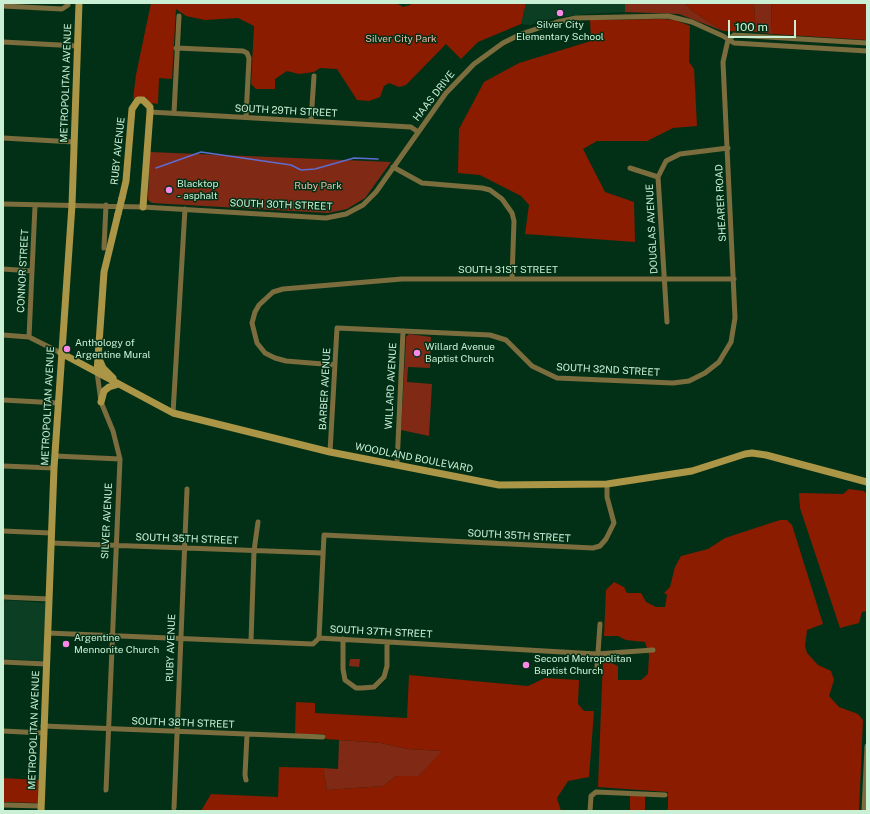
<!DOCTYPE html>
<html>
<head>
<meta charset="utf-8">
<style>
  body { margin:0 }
  #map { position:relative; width:870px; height:814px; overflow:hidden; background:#023017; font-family:"Public Sans",sans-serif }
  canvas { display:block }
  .frame { position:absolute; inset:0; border:4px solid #c9f0d4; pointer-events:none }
  .scale { position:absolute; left:728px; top:20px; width:68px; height:18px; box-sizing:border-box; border:2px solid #c9f0d4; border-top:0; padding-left:5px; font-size:12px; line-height:14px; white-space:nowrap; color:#c9f0d4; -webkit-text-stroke:3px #023017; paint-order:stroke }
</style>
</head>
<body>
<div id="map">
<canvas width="870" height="814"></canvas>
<div class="frame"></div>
<div class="scale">100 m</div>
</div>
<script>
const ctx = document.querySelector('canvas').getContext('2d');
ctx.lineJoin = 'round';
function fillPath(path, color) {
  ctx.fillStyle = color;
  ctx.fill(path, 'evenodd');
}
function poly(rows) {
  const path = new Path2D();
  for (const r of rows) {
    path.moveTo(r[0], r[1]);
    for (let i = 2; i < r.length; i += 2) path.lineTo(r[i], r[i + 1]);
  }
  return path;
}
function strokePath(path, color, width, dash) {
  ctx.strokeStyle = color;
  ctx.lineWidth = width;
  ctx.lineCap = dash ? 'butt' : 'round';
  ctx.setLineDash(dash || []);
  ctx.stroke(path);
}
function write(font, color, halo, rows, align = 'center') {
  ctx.font = font + ' "Public Sans",sans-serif';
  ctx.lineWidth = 3;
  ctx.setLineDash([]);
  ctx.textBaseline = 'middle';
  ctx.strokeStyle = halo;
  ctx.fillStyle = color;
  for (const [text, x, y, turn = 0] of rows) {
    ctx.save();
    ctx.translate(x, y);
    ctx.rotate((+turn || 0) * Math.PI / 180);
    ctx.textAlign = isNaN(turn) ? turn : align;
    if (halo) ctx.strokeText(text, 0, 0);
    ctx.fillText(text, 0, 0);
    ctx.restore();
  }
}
fillPath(poly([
  [526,3,625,3,625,12,585,14,555,18,530,25,521,24],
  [3,600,46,603,44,661,3,659]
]), '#0b3e23');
fillPath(poly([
  [625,3,685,3,691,10,723,31,679,14,625,12],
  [754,3,771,3,772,34,756,32],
  [150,152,391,162,365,198,347,209,328,213,152,203,148,200,148,196],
  [409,334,431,337,430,368,408,367,407,382,432,384,429,436,401,430,406,337],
  [350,659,360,659,359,667,349,666],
  [339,740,381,743,407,749,443,751,419,776,396,776,383,786,327,790,323,768,338,769]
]), '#802915');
fillPath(poly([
  [151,3,396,3,403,7,410,5,411,3,526,3,521,24,478,42,461,59,446,44,406,85,399,87,389,83,384,86,380,97,369,101,357,100,337,69,320,68,314,72,299,74,287,71,275,79,275,89,256,89,251,84,254,26,238,18,205,20,186,16,176,9,172,79,159,78,158,104,150,103,146,97,137,97,133,99,136,75],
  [685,3,754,3,756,32,723,31,691,10],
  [771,3,867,3,867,40,772,34],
  [663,19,675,20,690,26,689,62,694,69,697,126,673,128,647,141,597,141,583,149,605,192,634,202,635,242,525,234,529,205,521,196,480,175,458,173,459,129,484,82,519,63,591,41,590,20],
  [849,489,864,491,867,495,867,611,862,612,859,623,840,628,800,508,799,493,843,494],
  [780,520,787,520,792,525,823,624,807,630,805,646,807,653,818,665,831,671,834,680,829,696,839,707,858,714,863,720,859,811,665,811,668,809,668,792,598,787,603,659,618,666,618,680,641,680,648,674,649,655,645,642,626,640,618,636,604,636,606,590,614,582,624,587,627,593,641,593,646,602,656,607,665,607,667,595,664,593,670,587,675,567,681,556,708,549,725,538],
  [409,675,528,686,545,678,579,680,578,704,584,711,594,711,589,777,568,781,557,798,561,811,201,811,211,794,278,797,279,767,323,768,327,790,383,786,396,776,419,776,442,751,407,749,381,743,326,739,324,734,295,734,296,702,315,703,315,713,407,718],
  [3,778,39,780,38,803,3,802],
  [630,796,645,796,645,811,630,811]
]), '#8c1c00');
strokePath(poly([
  [156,168,201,152,291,165,301,170,315,169,354,158,378,159]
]), '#5e6dcf', 1.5);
strokePath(poly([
  [3,6,62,9,68,5,68,3],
  [728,40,734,35,867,43],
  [3,42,78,46],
  [176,48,243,51,247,53,249,58,246,117],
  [150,112,411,127,418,132],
  [174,113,179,16],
  [311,121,314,76],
  [3,138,74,142],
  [393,167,422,183,482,188,490,190,502,199,512,213,514,221,512,279],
  [630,168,658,177],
  [3,204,143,207,326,218,346,214,363,205,376,192,446,93,474,64,503,43,521,34,557,22,576,18,668,16,692,22,723,36,734,43,867,51],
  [104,248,106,205],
  [3,269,32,271],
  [667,322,658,177,666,161,680,154,728,148],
  [3,335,29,337,61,353],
  [29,337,35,206],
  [335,365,286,361,275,358,265,353,257,343,252,323,255,312,259,305,273,292,283,289,402,279,734,279],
  [97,372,101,402,113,431,120,459,106,790],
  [3,400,58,403],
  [173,413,185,209],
  [330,452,337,328,490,335,506,340,532,366,557,378,673,383,689,381,705,373,719,362,731,342,735,318,723,62,728,40],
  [55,456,120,459],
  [397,465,403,331],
  [3,466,54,468],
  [3,531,51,533],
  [51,543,322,553],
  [3,597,49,599],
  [48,633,313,644,319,638],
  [319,638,324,535,593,548,600,546,606,539,614,523,607,497,607,484],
  [319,638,597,654,653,650],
  [343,639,343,669,345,680,356,688,362,688,374,687,384,677,387,666,387,642],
  [251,641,254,551,258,522],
  [3,662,46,664],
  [597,667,600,624],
  [43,726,323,737],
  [3,731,43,733],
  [246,780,245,775,247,735],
  [3,805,41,806],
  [174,808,187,489],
  [590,811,591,796,596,792,665,795],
  [864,811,867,746]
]), '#7b6d3e', 5);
strokePath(poly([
  [122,198,126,181,132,109,138,100,143,100,150,107,150,112,143,207],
  [61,353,173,413,330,452,499,485,607,484,692,471,745,454,752,453,766,455,867,482],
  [99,359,103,368,113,378],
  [97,372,104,272,118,214],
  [101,402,104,391,109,387,119,384],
  [41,811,54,468,72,205,79,3]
]), '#ab9546', 7);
strokePath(poly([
  [118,214,122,198]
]), '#ab9546', 7);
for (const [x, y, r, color] of [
  [560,13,4,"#fb87e6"],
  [169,190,4,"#fb87e6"],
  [67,349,4,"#fb87e6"],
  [417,353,4,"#fb87e6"],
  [66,644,4,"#fb87e6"],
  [526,665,4,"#fb87e6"]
]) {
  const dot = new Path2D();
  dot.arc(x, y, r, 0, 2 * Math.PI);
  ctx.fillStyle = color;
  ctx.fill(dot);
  strokePath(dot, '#023017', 1.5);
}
write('10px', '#c9f0d4', '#023017', [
  ["Silver City",560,25,"center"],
  ["Elementary School",560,37,"center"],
  ["Blacktop",177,184],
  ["- asphalt",177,196],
  ["Anthology of",75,343],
  ["Argentine Mural",75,355],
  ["Willard Avenue",425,347],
  ["Baptist Church",425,359],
  ["Argentine",74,638],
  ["Mennonite Church",74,650],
  ["Second Metropolitan",534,659],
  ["Baptist Church",534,671]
], 'left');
write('10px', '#f1b6a7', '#023017', [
  ["Silver City Park",401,39],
  ["Ruby Park",318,186]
]);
write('10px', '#c9f0d4', '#023017', [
  ["METROPOLITAN AVENUE",66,83,-88],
  ["HAAS DRIVE",434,96,-52],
  ["SOUTH 29TH STREET",286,111,3],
  ["RUBY AVENUE",118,151,-84],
  ["SHEARER ROAD",721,203,-93],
  ["SOUTH 30TH STREET",281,205,2],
  ["DOUGLAS AVENUE",652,229,-93],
  ["SOUTH 31ST STREET",508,270],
  ["CONNOR STREET",23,271,-87],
  ["SOUTH 32ND STREET",608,370,3],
  ["WILLARD AVENUE",391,386,-87],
  ["BARBER AVENUE",325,389,-87],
  ["METROPOLITAN AVENUE",48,406,-87],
  ["WOODLAND BOULEVARD",414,458,11],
  ["SILVER AVENUE",107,521,-87],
  ["SOUTH 35TH STREET",519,536,3],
  ["SOUTH 35TH STREET",187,539,2],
  ["SOUTH 37TH STREET",381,632,3],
  ["RUBY AVENUE",171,648,-88],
  ["SOUTH 38TH STREET",183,723,2],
  ["METROPOLITAN AVENUE",34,730,-88]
]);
</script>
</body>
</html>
